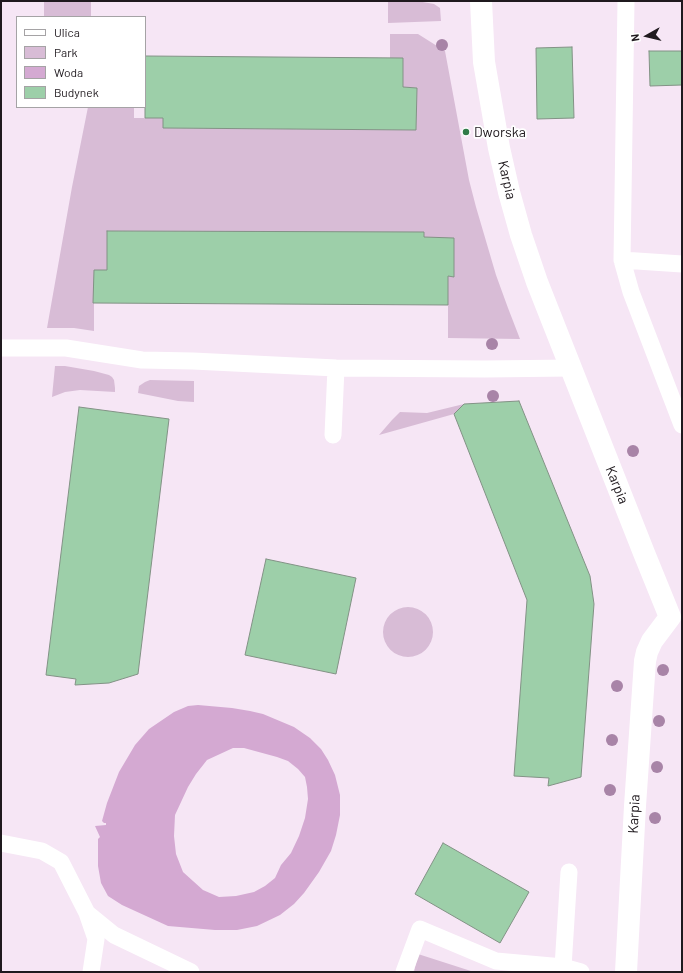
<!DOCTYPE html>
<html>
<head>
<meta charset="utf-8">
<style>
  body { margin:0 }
  #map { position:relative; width:683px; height:973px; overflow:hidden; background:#f6e6f5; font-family:Barlow,sans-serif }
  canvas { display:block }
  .frame { position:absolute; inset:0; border:2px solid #1f191e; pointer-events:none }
  .legend { position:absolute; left:16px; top:16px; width:130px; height:92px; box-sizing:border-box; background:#fff; border:1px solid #a5a3a5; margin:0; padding:5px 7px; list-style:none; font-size:12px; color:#1f191e }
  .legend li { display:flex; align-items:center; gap:8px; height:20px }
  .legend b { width:20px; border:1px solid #a5a3a5 }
  .north { position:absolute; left:627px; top:16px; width:40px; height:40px; -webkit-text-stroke:3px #fff; paint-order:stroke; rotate:262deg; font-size:11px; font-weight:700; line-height:16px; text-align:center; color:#1f191e }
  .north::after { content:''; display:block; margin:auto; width:14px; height:18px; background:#1f191e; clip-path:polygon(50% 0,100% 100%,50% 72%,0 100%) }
</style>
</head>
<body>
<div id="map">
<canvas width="683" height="973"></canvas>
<div class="frame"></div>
<ul class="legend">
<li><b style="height:5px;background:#fff"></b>Ulica</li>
<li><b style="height:11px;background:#d8bcd6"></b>Park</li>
<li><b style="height:11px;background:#d4a9d2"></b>Woda</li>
<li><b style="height:11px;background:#9dcfa9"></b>Budynek</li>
</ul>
<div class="north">N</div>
</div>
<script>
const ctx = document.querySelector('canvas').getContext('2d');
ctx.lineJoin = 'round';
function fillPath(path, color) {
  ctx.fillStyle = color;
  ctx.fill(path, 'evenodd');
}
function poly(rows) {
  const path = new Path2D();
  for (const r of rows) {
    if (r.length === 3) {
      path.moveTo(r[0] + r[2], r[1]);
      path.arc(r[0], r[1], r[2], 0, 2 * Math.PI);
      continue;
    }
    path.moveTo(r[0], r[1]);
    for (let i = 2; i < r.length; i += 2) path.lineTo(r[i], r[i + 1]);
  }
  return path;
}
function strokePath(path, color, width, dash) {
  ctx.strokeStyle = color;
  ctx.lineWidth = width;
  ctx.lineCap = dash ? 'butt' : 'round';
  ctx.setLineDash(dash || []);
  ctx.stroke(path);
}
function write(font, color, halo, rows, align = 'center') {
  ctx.font = font + ' Barlow,sans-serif';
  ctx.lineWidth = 3.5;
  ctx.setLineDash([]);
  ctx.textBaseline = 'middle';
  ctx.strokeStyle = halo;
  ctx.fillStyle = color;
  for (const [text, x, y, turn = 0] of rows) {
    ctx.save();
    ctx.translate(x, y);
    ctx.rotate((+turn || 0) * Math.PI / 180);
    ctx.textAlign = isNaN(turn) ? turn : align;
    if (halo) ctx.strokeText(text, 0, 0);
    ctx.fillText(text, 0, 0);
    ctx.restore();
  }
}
fillPath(poly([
  [44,1,91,1,91,17,44,17],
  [388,1,417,1,434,4,440,8,441,21,388,23],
  [390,34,418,34,445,51,469,180,476,207,496,275,508,308,520,339,448,338,448,276,453,277,424,242,424,232,406,232,406,242,275,232,255,231,255,241,237,232,107,231,107,270,94,270,94,331,74,328,47,328,72,187,88,107,134,107,134,118,163,118,163,128,416,130,417,88,403,87,403,58,399,58,399,61,390,61],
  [55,366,65,366,94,371,109,375,112,377,114,380,115,388,115,392,80,390,65,392,52,397],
  [150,380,194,381,194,402,178,401,138,393,139,386,145,382],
  [464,404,454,414,379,435,392,420,400,412,427,413],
  [408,632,25],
  [418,954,474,972,414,972]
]), '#d8bcd6');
fillPath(poly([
  [198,705,232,708,250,711,263,714,294,727,310,738,321,749,328,760,335,775,340,795,340,815,336,835,331,851,319,872,304,893,294,904,280,915,257,926,237,930,215,930,168,926,122,905,108,896,101,883,98,866,98,839,100,837,95,826,106,825,106,823,104,823,102,821,107,803,119,772,135,745,149,729,174,712,188,706],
  [233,748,244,748,277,757,288,761,298,769,305,777,307,787,308,799,305,818,299,836,291,853,281,865,275,878,265,886,254,892,236,896,219,897,203,890,183,872,176,854,174,836,175,815,188,787,196,774,207,760]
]), '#d4a9d2');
const building = poly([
  [572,47,574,118,537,119,536,48,572,47],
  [649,51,682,51,682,85,650,86,649,51],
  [145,56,403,58,403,87,417,88,416,130,163,128,163,118,145,118,145,56],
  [107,231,424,232,424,237,454,238,454,277,448,276,448,305,93,303,94,270,107,270,107,231],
  [519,401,590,576,594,604,581,777,548,786,549,778,514,776,527,600,454,414,464,404,519,401],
  [79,407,169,419,138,674,109,683,75,685,76,679,46,675,79,407],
  [266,559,356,578,336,674,245,655,266,559],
  [443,843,529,892,500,943,415,894,443,843]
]);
fillPath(building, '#9dcfa9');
strokePath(building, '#829285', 1);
strokePath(poly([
  [626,1,622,260,631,292,682,425],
  [622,260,682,264],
  [1,348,66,348,142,360,193,361,336,368,485,369,571,368],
  [333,435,336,368],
  [1,843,42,851,61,862,87,913,96,939,91,972],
  [569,872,563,967,581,972],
  [87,913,114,935,191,972],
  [404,972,420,929,496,961,563,967]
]), '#fff', 17);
strokePath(poly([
  [481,1,484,62,499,148,509,192,521,235,537,282,644,553,670,617],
  [626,972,635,806,645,661,647,652,652,641,670,617]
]), '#fff', 22);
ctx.fillStyle = '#a884a7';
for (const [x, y] of [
  [442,45],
  [492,344],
  [493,396],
  [633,451],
  [663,670],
  [617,686],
  [659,721],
  [612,740],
  [657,767],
  [610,790],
  [655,818]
]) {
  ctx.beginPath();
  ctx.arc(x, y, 6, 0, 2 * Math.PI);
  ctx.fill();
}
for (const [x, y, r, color] of [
  [466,132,4,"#307a48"]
]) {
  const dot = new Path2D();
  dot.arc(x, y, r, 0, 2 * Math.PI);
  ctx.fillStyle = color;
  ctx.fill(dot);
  strokePath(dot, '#fff', 1.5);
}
write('14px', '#1f191e', '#fff', [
  ["Dworska",474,132]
], 'left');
write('14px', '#1f191e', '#fff', [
  ["Karpia",507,180,77],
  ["Karpia",617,485,68],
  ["Karpia",634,814,-87]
]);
</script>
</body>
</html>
